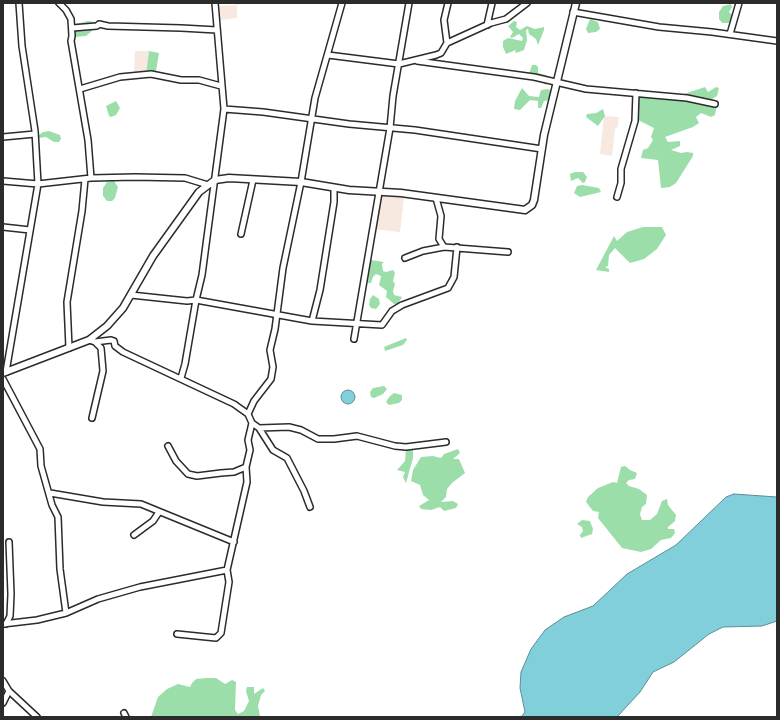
<!DOCTYPE html>
<html>
<head>
<meta charset="utf-8">
<style>
  body { margin:0 }
  #map { position:relative; width:780px; height:720px; overflow:hidden; background:#fff; font-family:Mali,sans-serif }
  canvas { display:block }
  .frame { position:absolute; inset:0; border:4px solid #2b2b2b; pointer-events:none }
</style>
</head>
<body>
<div id="map">
<canvas width="780" height="720"></canvas>
<div class="frame"></div>
</div>
<script>
const ctx = document.querySelector('canvas').getContext('2d');
ctx.lineJoin = 'round';
function fillPath(path, color) {
  ctx.fillStyle = color;
  ctx.fill(path, 'evenodd');
}
function poly(rows) {
  const path = new Path2D();
  for (const r of rows) {
    if (r.length === 3) {
      path.moveTo(r[0] + r[2], r[1]);
      path.arc(r[0], r[1], r[2], 0, 2 * Math.PI);
      continue;
    }
    path.moveTo(r[0], r[1]);
    for (let i = 2; i < r.length; i += 2) path.lineTo(r[i], r[i + 1]);
  }
  return path;
}
function strokePath(path, color, width, dash) {
  ctx.strokeStyle = color;
  ctx.lineWidth = width;
  ctx.lineCap = dash ? 'butt' : 'round';
  ctx.setLineDash(dash || []);
  ctx.stroke(path);
}
fillPath(poly([
  [236,3,247,3,237,5,237,18,220,20,219,6,236,5],
  [135,51,149,51,146,75,134,74],
  [604,116,619,117,618,126,615,129,612,156,600,154],
  [379,194,404,197,400,232,374,229]
]), '#f7e8e0');
fillPath(poly([
  [731,4,732,7,729,12,731,14,733,14,732,23,722,23,719,19,719,12,723,6],
  [590,19,598,22,600,29,596,32,588,33,586,29],
  [88,21,95,22,94,29,86,36,74,37,71,32,76,24],
  [514,21,517,22,516,27,520,30,527,26,535,29,544,27,544,30,538,45,536,39,529,34,528,29,526,30,527,40,524,50,519,52,515,53,516,50,506,54,503,47,503,41,508,38,522,41,523,38,519,34,512,38,510,37,513,32,508,26],
  [149,51,159,53,156,71,146,75],
  [532,65,536,65,538,67,538,73,546,75,547,83,546,85,529,74],
  [705,87,708,92,716,87,719,88,717,96,712,99,717,104,715,115,711,117,701,113,696,117,699,123,693,127,665,137,668,142,680,141,680,146,671,150,681,153,687,152,693,153,693,156,676,183,670,187,661,188,658,160,641,158,643,150,648,148,653,140,651,137,654,128,636,119,636,93,642,91,681,95],
  [522,88,529,96,539,97,541,90,548,89,553,92,550,100,544,101,541,108,538,108,538,101,530,100,520,110,514,109,515,101],
  [116,101,120,108,116,115,111,117,109,116,106,106],
  [603,109,605,116,598,126,586,117,587,114,596,113],
  [49,131,60,135,61,139,59,142,54,142,46,137,39,138,39,135,43,132],
  [575,172,583,172,587,177,585,182,583,183,578,178,571,181,570,174],
  [114,181,118,187,115,198,112,201,107,201,103,196,103,188,107,182],
  [582,185,599,188,601,192,580,197,574,193,577,186],
  [643,227,662,227,666,235,657,249,644,259,630,263,615,248,609,255,608,266,605,267,609,269,609,272,596,270,614,236,617,241,627,232],
  [371,260,384,262,382,264,383,271,386,272,393,270,395,273,393,281,395,284,393,291,394,295,402,297,398,304,394,304,386,297,387,291,379,285,381,276,376,274,373,277,371,283,368,283],
  [373,295,379,299,380,304,376,309,371,308,369,305,370,299],
  [406,338,407,340,403,345,385,351,384,347],
  [384,386,387,389,383,394,374,398,371,397,370,392,373,388],
  [394,393,402,395,402,400,399,403,389,405,386,402,389,397],
  [410,447,413,450,413,458,406,483,403,477,405,472,397,470,405,461,406,449],
  [458,449,460,453,453,459,459,459,465,473,452,483,447,489,446,497,441,502,453,501,458,504,456,508,444,511,440,507,431,510,421,509,419,506,429,500,423,495,420,485,411,481,413,470,421,457,433,456,441,458,444,454],
  [625,466,630,470,637,473,635,479,629,480,626,483,629,486,639,489,647,495,646,504,642,507,640,514,642,520,650,520,657,514,662,501,667,499,668,505,676,515,675,521,668,527,668,529,674,529,675,533,671,538,661,540,651,549,641,552,622,548,598,518,599,512,593,511,586,502,588,497,598,488,613,482,617,483,621,467],
  [582,520,590,521,593,529,592,534,581,538,580,535,583,531,582,527,577,524],
  [207,678,216,678,225,684,232,680,236,682,235,710,238,714,244,711,249,701,246,691,247,687,254,687,254,694,263,688,265,691,261,695,258,706,260,717,151,717,158,697,167,689,178,684,190,687,192,683,196,679]
]), '#9bdeaa');
const water = poly([
  [348,397,7],
  [734,494,777,497,777,621,762,626,723,627,709,634,674,662,653,672,640,692,617,717,521,717,525,712,520,688,521,672,531,649,545,630,564,617,593,606,627,574,676,545,726,497,734,494]
]);
fillPath(water, '#80cfdb');
strokePath(water, '#5e8d95', 1);
const minor = poly([
  [59,3,66,10,71,19,72,36,71,41,88,140,91,178],
  [573,12,659,27,712,32,777,41],
  [487,25,492,3],
  [72,28,97,26,99,24,108,26,181,28,217,30],
  [730,34,739,3],
  [447,43,491,23,506,19,527,3],
  [328,55,399,64,436,55,441,53,447,43,444,20,448,3],
  [417,61,534,77,586,89,687,98,715,104],
  [80,89,120,77,151,74,181,80,199,80,221,86],
  [224,109,263,112,349,124,415,130,542,149],
  [3,137,35,134],
  [3,181,38,184,91,178,135,177,185,178,208,185],
  [617,197,621,183,621,169,635,121,636,93],
  [436,198,441,216,439,239,444,247],
  [3,227,30,230],
  [241,234,253,180],
  [405,258,423,251,444,247,508,252],
  [131,295,187,301,196,300,312,321,382,325,392,311,402,305,448,288,454,277,457,247],
  [312,321,320,290,334,202,334,188],
  [354,339,390,128,393,96,409,3],
  [89,340,95,342,111,340,114,341,115,346,123,352,234,404,248,414,252,423,248,440,250,450,246,467,247,482,227,570,229,582,221,633,216,638,177,634],
  [69,348,67,302,82,211,85,179],
  [6,372,38,184,35,131,22,46,19,3],
  [181,378,185,364,196,300,202,275,224,109,215,3],
  [3,379,40,449,41,466,52,505,58,517,60,569,66,613],
  [248,414,254,401,271,379,273,367,270,350,275,329,283,268,301,182,315,98,342,3],
  [92,418,103,371,101,348,95,342],
  [252,423,259,428,289,427,301,430,318,439,334,439,357,436,395,446,406,447,446,442],
  [259,428,273,450,287,458,304,491,310,507],
  [168,446,176,461,188,474,197,476,221,473,234,472,246,467],
  [50,493,103,502,141,504,234,542],
  [134,535,153,521,159,512],
  [3,624,37,620,66,613,98,599,140,587,227,570],
  [6,624,10,616,11,594,9,542],
  [3,681,9,691,37,717],
  [3,703,9,691],
  [124,713,126,717]
]);
const tertiary = poly([
  [3,373,89,340,107,326,123,308,153,256,199,192,215,180,229,178,301,182,349,190,401,193,525,210,532,205,534,200,544,135,576,3]
]);
strokePath(minor, '#2b2b2b', 8);
strokePath(tertiary, '#2b2b2b', 9);
strokePath(minor, '#fff', 5);
strokePath(tertiary, '#fff', 6);
</script>
</body>
</html>
